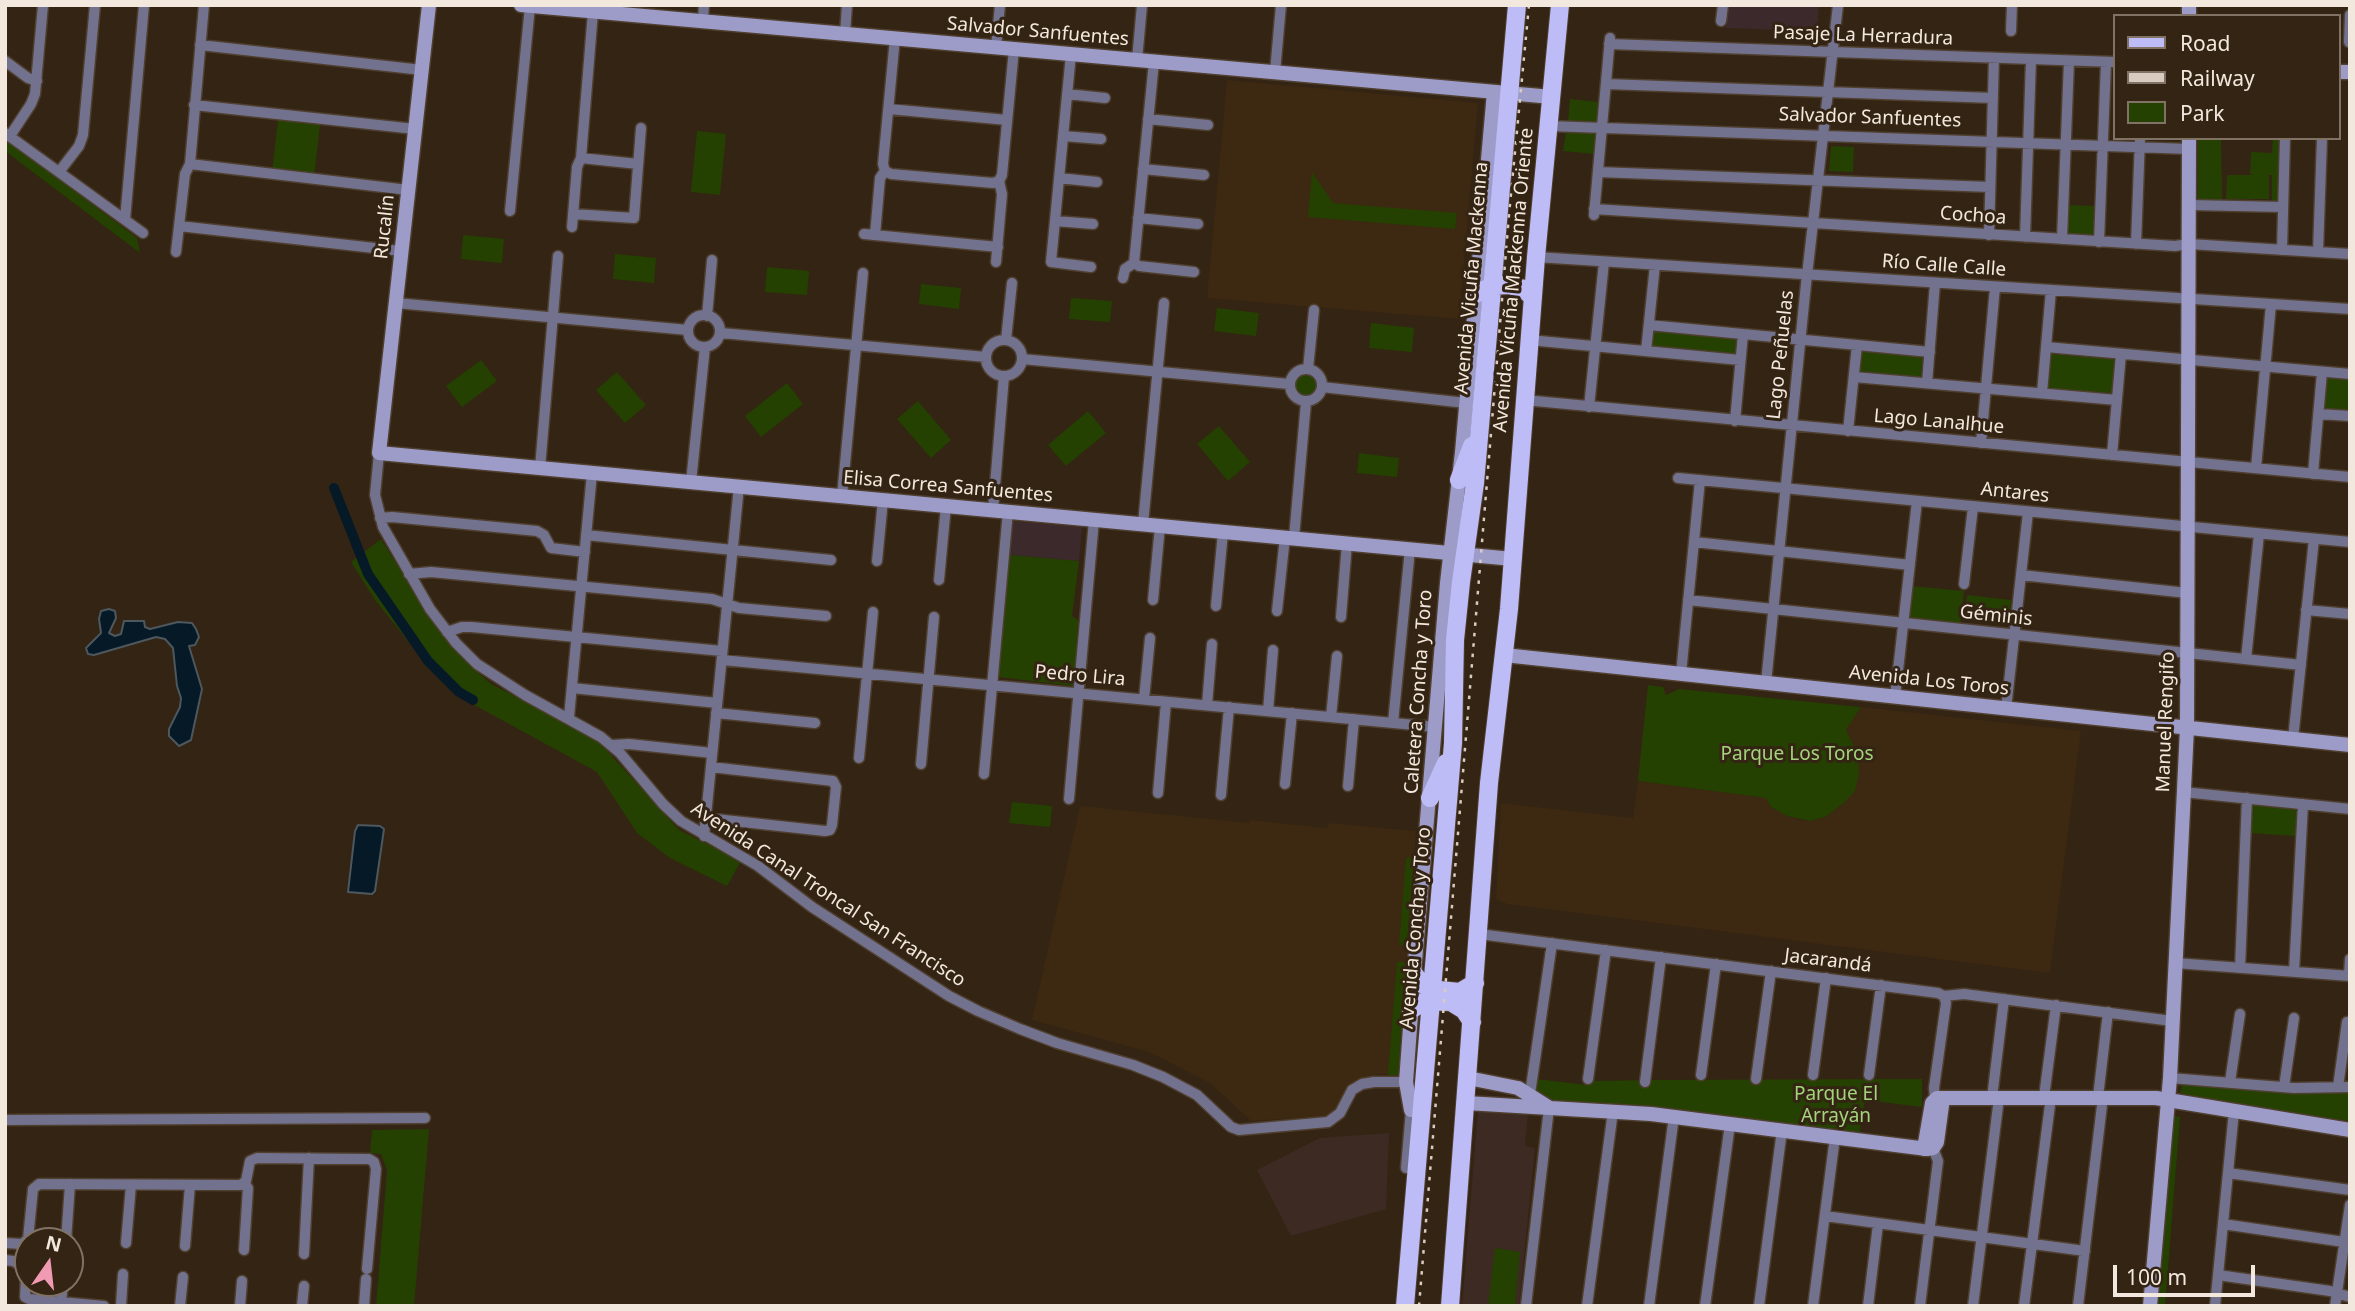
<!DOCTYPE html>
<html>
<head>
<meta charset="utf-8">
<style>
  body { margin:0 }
  #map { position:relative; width:2355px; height:1311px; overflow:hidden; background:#342413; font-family:"Noto Sans",sans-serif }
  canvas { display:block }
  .frame { position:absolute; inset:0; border:7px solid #f3e8dd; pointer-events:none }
  .legend { position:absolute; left:2113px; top:14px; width:228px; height:126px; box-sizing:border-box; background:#342413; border:2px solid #807264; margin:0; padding:9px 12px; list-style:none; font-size:21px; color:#f3e8dd }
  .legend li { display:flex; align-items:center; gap:14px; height:35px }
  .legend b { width:35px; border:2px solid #807264 }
  .north { position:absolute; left:14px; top:1227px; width:70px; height:70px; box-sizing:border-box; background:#342413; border:2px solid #807264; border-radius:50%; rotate:14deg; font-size:19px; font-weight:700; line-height:28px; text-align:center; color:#f3e8dd }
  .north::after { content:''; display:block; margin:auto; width:24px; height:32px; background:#f19ab3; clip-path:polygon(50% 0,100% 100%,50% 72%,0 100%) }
  .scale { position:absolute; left:2113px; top:1265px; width:142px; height:32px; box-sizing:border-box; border:4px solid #f3e8dd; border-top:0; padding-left:9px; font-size:21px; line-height:24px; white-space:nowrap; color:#f3e8dd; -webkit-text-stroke:5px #342413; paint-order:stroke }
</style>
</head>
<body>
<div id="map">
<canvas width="2355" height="1311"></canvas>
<div class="frame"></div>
<ul class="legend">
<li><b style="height:9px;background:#bebcf6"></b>Road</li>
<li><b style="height:9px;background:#d8ccc0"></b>Railway</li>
<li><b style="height:19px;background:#244101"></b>Park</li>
</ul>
<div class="north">N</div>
<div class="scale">100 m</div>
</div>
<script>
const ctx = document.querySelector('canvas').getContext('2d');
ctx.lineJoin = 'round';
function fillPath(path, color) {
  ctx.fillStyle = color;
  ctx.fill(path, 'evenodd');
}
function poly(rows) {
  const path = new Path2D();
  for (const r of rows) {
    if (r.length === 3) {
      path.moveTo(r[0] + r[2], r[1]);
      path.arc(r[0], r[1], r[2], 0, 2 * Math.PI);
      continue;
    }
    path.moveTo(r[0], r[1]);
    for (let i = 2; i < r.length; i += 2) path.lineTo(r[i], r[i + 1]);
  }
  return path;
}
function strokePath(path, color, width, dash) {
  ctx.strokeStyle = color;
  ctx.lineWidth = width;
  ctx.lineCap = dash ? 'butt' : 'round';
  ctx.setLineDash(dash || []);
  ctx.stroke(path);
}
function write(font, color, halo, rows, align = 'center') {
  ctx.font = font + ' "Noto Sans",sans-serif';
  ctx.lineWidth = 6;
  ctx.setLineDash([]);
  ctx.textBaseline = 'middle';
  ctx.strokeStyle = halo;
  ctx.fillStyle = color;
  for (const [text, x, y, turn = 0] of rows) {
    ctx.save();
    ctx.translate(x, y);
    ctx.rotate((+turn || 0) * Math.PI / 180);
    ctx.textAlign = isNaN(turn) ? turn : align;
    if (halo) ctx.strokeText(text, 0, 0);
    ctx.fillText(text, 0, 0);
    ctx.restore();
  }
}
fillPath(poly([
  [1227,80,1478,103,1459,319,1207,298],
  [1861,707,2081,731,2050,973,1507,904,1496,899,1501,803,1633,818,1638,781,1766,798,1771,807,1799,820,1810,821,1825,817,1844,803,1858,754,1846,730],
  [1080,806,1250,823,1250,820,1327,828,1329,823,1416,831,1398,1075,1377,1074,1359,1080,1341,1106,1328,1116,1251,1121,1210,1083,1149,1052,1032,1020]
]), '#3d2811');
fillPath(poly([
  [1728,5,1819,5,1817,31,1726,28],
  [1012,521,1082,527,1079,561,1009,555]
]), '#3c292c');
fillPath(poly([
  [1478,1110,1528,1114,1525,1146,1535,1148,1519,1306,1462,1306],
  [1389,1133,1386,1209,1291,1236,1257,1170,1320,1138]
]), '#3c2a23');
fillPath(poly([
  [1570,99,1598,102,1597,121,1568,121],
  [278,120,320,125,314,177,272,172],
  [697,131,726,134,720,195,691,192],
  [1597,132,1595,154,1563,151,1566,133],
  [2198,138,2221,138,2222,200,2198,200],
  [2273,138,2279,138,2277,201,2272,201,2272,175,2269,175,2269,199,2226,199,2227,175,2253,175,2250,174,2251,152,2272,153],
  [5,139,137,238,140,253,5,151],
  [1831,146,1854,147,1853,172,1829,171],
  [1312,172,1333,203,1457,213,1455,229,1308,217],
  [2066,205,2095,206,2094,237,2065,236],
  [463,235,504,239,502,263,461,259],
  [615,254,656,258,654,283,613,279],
  [767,267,809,271,807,295,765,292],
  [921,284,961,288,959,309,919,304],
  [1071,298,1112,301,1110,322,1069,319],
  [1217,308,1259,313,1256,336,1214,331],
  [1371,323,1414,328,1412,352,1369,348],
  [1652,329,1739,337,1738,357,1650,350],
  [1860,348,1923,354,1921,378,1856,372],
  [2048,354,2115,359,2112,393,2045,388],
  [481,360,497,381,462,407,446,386],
  [1306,386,14],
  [617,372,646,405,625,423,596,390],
  [2327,378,2350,380,2350,411,2325,409],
  [787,383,803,404,761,437,745,416],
  [918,401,951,440,931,458,897,419],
  [1088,411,1106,433,1066,466,1048,445],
  [1219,426,1250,462,1228,481,1197,444],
  [1359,453,1399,458,1397,477,1357,473],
  [381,539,416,595,473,668,491,684,582,730,601,744,679,830,741,861,727,886,670,858,637,833,597,772,456,695,428,666,375,600,351,562],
  [1009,555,1079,561,1072,616,1078,620,1074,686,998,677],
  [1911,586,1964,591,1960,626,1908,621],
  [1967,595,2011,600,2009,625,1965,620],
  [1648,685,1663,687,1666,695,1679,689,1861,707,1846,730,1858,754,1859,773,1855,791,1844,803,1825,817,1810,821,1787,816,1771,807,1766,798,1638,781],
  [1012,802,1052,806,1050,827,1009,823],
  [2250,804,2300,808,2298,836,2248,833],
  [1414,856,1407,946,1399,945,1406,858],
  [1397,962,1406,962,1398,1075,1388,1075],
  [1536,1079,1587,1085,1591,1084,1592,1081,1650,1080,1922,1079,1922,1107,1865,1100,1859,1135,1541,1101,1534,1090],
  [2183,1081,2350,1089,2350,1121,2245,1106,2180,1093],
  [2174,1116,2180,1117,2165,1306,2158,1306],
  [429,1129,414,1306,376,1306,387,1171,381,1154,370,1153,372,1130],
  [1495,1248,1520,1252,1515,1306,1488,1306]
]), '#244101');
const water = poly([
  [109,609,115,611,116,618,109,633,115,636,121,634,124,621,144,621,145,627,150,629,178,622,192,623,196,629,199,637,195,645,189,646,202,689,191,740,179,746,169,736,169,729,180,707,181,698,177,686,173,648,165,639,156,637,94,655,88,654,86,648,101,633,99,619,101,611,109,609],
  [358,825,380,826,384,829,375,891,372,894,348,892,355,831,358,825]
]);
fillPath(water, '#061927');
strokePath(water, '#4d575e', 2);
strokePath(poly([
  [334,488,368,574,428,661,459,692,473,700]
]), '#061927', 10);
const street = poly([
  [703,21,704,5],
  [1721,21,1723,5],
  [2011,31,2012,5],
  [845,34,847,5],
  [2349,42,2350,15],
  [1609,44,2115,62],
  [200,45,422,70],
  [996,47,1000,5],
  [1071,54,1051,262,1091,267],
  [1137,60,1142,5],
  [5,61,28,78,37,81],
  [1275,72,1281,5],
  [1606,84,1993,98],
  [1067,94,1105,98],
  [194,105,415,129],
  [889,109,1007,120],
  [1148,119,1208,125],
  [1549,126,2189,149],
  [5,133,143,233],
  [10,136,31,104,35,94,43,5],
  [1063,136,1101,139],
  [581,158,638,164],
  [190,164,408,190],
  [1143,169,1204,175],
  [885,171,883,164,895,38],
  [885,171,891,174,993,183,999,181],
  [59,172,79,146,83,135,95,5],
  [1598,172,1990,187],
  [1059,178,1097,182],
  [999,181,1002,175,1014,49],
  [2189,205,2283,207],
  [1594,209,2175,246,2189,244,2350,254],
  [510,211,530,6],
  [573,214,634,218,641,128],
  [1594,215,1610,38],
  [1138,218,1198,224],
  [125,220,144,5],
  [1055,221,1093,224],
  [179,226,401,251],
  [572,227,577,167,581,158,593,12],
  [864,234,998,247],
  [875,235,880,178,885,171],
  [1989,235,1994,58],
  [2025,237,2031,59],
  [2062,239,2069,61],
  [2099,242,2106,62],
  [2136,244,2140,138],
  [2282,250,2285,138],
  [176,252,185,174,190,164,204,5],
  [2318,252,2322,138],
  [1536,257,2350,309],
  [996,262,1002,194,999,181],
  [1134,263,1154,62],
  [1134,263,1139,266,1194,272],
  [1123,278,1125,269,1134,263],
  [396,303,688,330],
  [704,331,16],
  [707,316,712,260],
  [1649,325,1930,352],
  [721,333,986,357],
  [1006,340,1012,283],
  [1529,340,1740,360],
  [1004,358,18],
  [2046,347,2350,374],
  [1646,351,1655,265],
  [1022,359,1289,384],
  [1306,385,16],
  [1308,369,1314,310],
  [1854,377,2117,400],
  [1927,383,1935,283],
  [1322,387,1466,403],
  [2042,393,2051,290],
  [1524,400,2350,477],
  [1589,407,1604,262],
  [2319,414,2350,416],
  [1735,421,1743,334],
  [1848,431,1857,345],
  [1981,443,1995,287],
  [379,453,375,495,383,527,430,609,456,643,477,664,525,695,601,737,620,753,663,804,681,821,758,866,812,907,949,996,978,1011,1020,1029,1057,1043,1133,1065,1163,1077,1197,1095,1231,1127,1239,1130,1328,1122,1340,1113,1352,1090,1362,1084,1374,1082,1406,1082],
  [2112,455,2121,354],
  [540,468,558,256],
  [2256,468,2271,304],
  [2313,474,2322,372],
  [1678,478,2350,542],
  [691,482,705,347],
  [842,496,863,273],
  [993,510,1004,376],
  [380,518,392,517,537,531,544,535,551,548,585,552],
  [1143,524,1164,303],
  [586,535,831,560],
  [1294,538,1306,402],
  [1694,542,1910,565],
  [877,561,883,500],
  [409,574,431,572,712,599,739,608,826,616],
  [2021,575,2187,593],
  [939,580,946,506],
  [1964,584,1973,507],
  [1153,600,1160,526],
  [1688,600,2301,665],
  [1216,606,1223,532],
  [2306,610,2350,614],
  [1277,611,1285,537],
  [1341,617,1347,543],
  [447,632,462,627,471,627,722,651],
  [2246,659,2259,534],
  [722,660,1436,727],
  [1681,674,1700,480],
  [1766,683,1806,284,1838,5],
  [572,688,717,703],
  [1895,697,1917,501],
  [1144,699,1150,638],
  [1207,705,1212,644],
  [2006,709,2028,512],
  [1268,711,1273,650],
  [716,713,815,723],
  [569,717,592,473],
  [1331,717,1337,656],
  [1393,723,1410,549],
  [2293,739,2314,539],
  [612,745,629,744,712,753],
  [859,758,873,612],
  [921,764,934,617],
  [984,774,1008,511],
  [1285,784,1292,713],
  [1348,786,1354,719],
  [2183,792,2350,809],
  [1158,793,1166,702],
  [1221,795,1229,707],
  [1069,799,1094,520],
  [706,818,825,831,830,830,832,825,836,787,833,781,711,767],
  [704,836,739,486],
  [1479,934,1938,993,1944,996,1964,994,2172,1021],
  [2175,963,2350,976],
  [2240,968,2247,798],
  [2294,972,2303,804],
  [2349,976,2350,959],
  [1701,1075,1716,964],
  [1813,1075,1826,978],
  [1869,1075,1881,985],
  [2170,1078,2294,1088,2350,1087],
  [1588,1079,1606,950],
  [1756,1079,1771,971],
  [1645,1082,1661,957],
  [2230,1082,2240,1014],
  [2284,1087,2294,1018],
  [2338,1087,2347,1022],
  [1530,1094,1552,943],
  [2044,1097,2056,1005],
  [2098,1097,2108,1012],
  [1935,1098,1934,1088,1946,1003,1944,996],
  [1992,1098,2004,999],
  [5,1120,425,1118],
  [1406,1168,1411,1110],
  [2228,1173,2350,1190],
  [244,1183,248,1188,244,1250],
  [1825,1216,2085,1251],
  [2223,1224,2344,1242],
  [66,1241,70,1184],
  [5,1243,22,1244,28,1239,33,1189,39,1184,241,1185,246,1181,250,1161,257,1158,369,1159,374,1162,376,1169,367,1269],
  [126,1243,131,1185],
  [185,1246,190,1185],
  [304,1254,309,1158],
  [5,1260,13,1261,22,1266,26,1277,25,1297,29,1299,104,1306],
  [2218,1275,2330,1291,2350,1297],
  [61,1303,63,1283],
  [121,1306,123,1274],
  [180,1306,183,1277],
  [240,1306,242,1281],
  [302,1306,304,1286],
  [364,1306,366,1279],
  [1526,1306,1549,1108],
  [1587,1306,1613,1111],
  [1649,1306,1674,1116],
  [1705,1306,1730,1124],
  [1759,1306,1782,1130],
  [1813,1306,1835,1137],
  [1868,1306,1878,1224],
  [1920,1306,1938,1161,1933,1148],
  [1973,1306,1999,1098],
  [2024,1306,2051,1097],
  [2078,1306,2103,1097],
  [2215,1306,2234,1111],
  [2335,1306,2350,1205]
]);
const secondary = poly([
  [429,5,379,453,1513,559],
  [521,5,1552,97],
  [2189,16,2189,5],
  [2339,72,2350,72],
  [1504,655,2350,745],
  [1468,1078,1518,1088,1548,1107],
  [1466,1103,1651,1114,1927,1149,1933,1148,1937,1142,1943,1098],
  [1411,1110,1406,1082,1414,974,1447,583,1462,452,1494,92],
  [1924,1149,1932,1103,1937,1098,2156,1098,2350,1130],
  [2150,1306,2170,1078,2187,728,2189,138]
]);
const primary = poly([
  [1476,294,1492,286,1509,285,1524,289,1533,298],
  [1459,480,1472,446],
  [1430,798,1446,763],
  [1414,974,1422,984,1439,990,1460,992,1475,983],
  [1411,1010,1425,1001,1451,1002,1464,1010,1472,1022],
  [1405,1306,1453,743,1455,640,1461,582,1475,483,1517,5],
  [1450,1306,1489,783,1509,609,1536,257,1560,5]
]);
strokePath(street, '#4f3f2f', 13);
strokePath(secondary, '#4f3f2f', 17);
strokePath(primary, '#4f3f2f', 20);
strokePath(street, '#72728e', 10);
strokePath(secondary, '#9d9cc9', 14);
strokePath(primary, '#bebcf6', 18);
strokePath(poly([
  [1419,1306,1509,215,1529,5]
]), '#d8ccc0', 2.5, [3.5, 7]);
write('19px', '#f3e8dd', '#342413', [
  ["Salvador Sanfuentes",1038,32,5],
  ["Pasaje La Herradura",1863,36,2],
  ["Salvador Sanfuentes",1870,118,2],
  ["Cochoa",1973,216,4],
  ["Rucalín",385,227,-84],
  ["Río Calle Calle",1944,266,4],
  ["Avenida Vicuña Mackenna",1472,278,-85],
  ["Avenida Vicuña Mackenna Oriente",1514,280,-85],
  ["Lago Peñuelas",1781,355,-84],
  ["Lago Lanalhue",1939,422,5],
  ["Elisa Correa Sanfuentes",948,487,5],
  ["Antares",2015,493,6],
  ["Géminis",1996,616,6],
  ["Pedro Lira",1080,676,5],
  ["Avenida Los Toros",1929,681,6],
  ["Caletera Concha y Toro",1419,692,-86],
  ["Manuel Rengifo",2166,722,-88],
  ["Avenida Canal Troncal San Francisco",828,895,33],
  ["Avenida Concha y Toro",1416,928,-85],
  ["Jacarandá",1828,961,7]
]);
write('19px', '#a4d37d', '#342413', [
  ["Parque Los Toros",1797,755],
  ["Parque El",1836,1095],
  ["Arrayán",1836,1117]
]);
</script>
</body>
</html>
